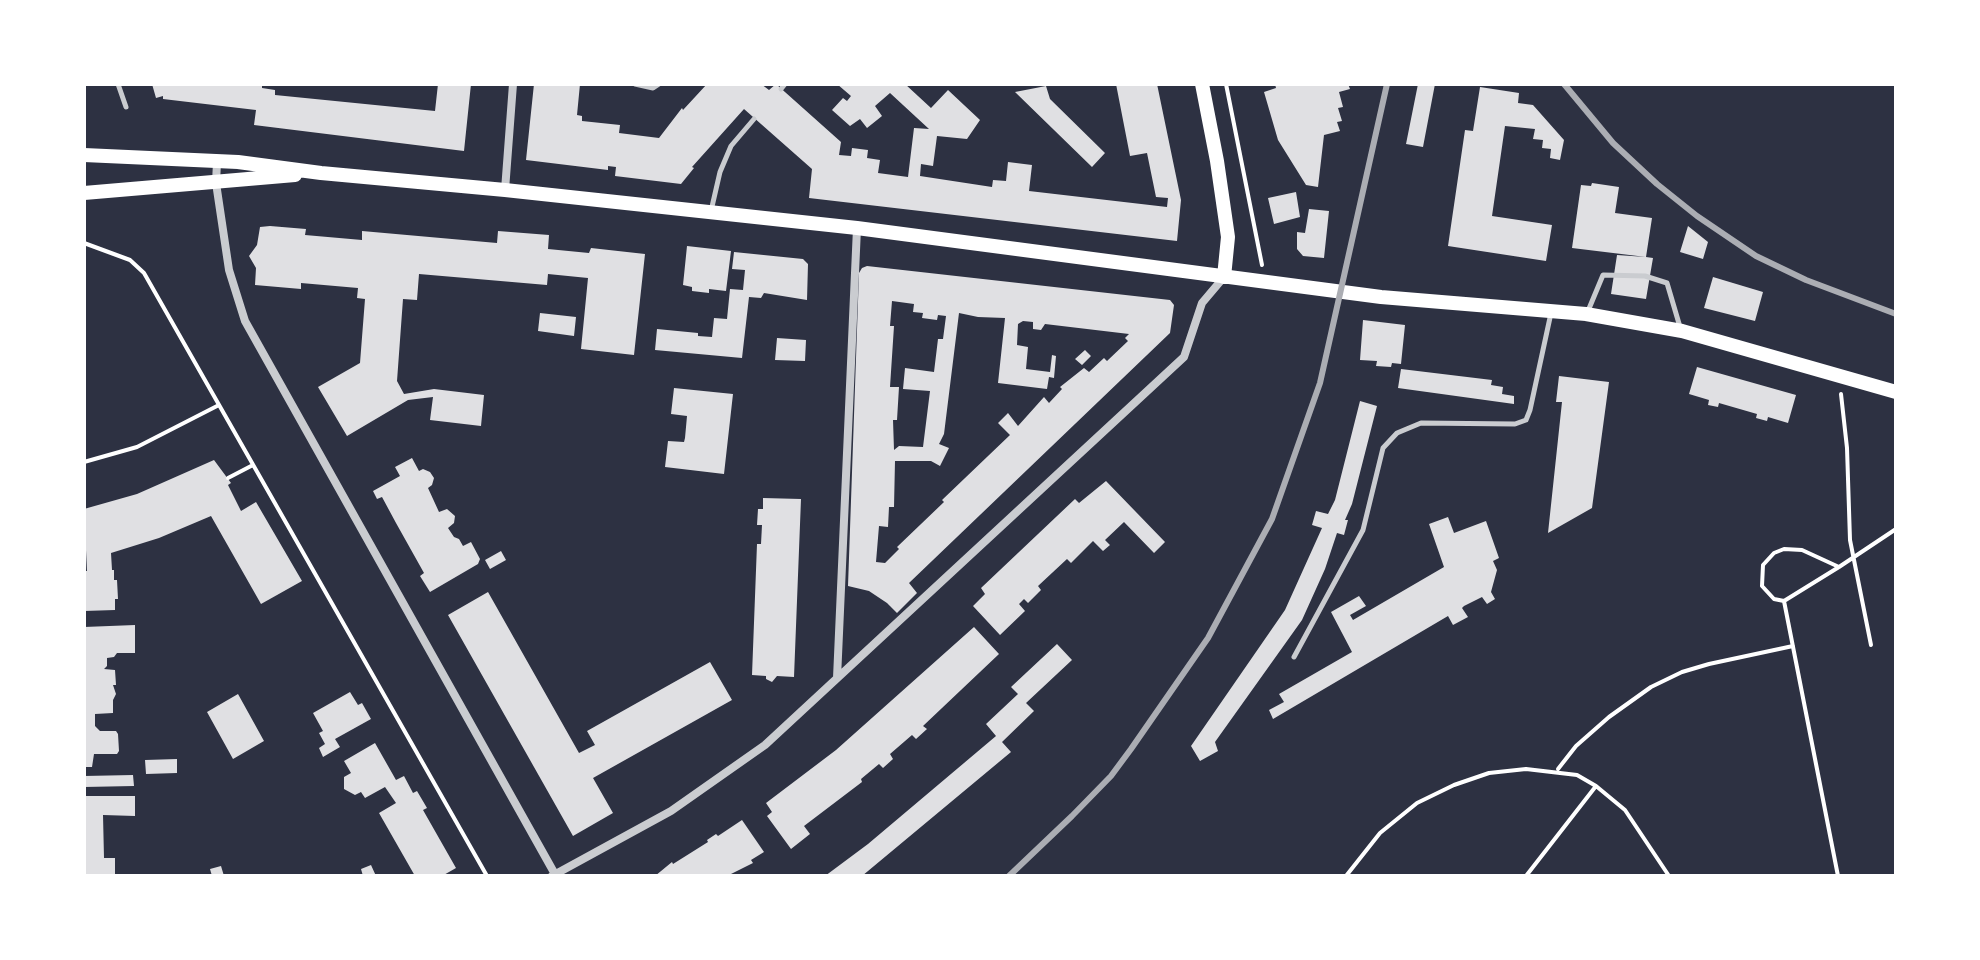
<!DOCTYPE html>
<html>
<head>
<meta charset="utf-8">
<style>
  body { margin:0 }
  #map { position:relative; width:1980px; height:960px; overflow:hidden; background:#2d3142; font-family:"Archivo Narrow",sans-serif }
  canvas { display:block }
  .frame { position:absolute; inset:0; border:86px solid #fff; pointer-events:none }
</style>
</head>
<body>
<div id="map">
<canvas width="1980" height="960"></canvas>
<div class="frame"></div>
</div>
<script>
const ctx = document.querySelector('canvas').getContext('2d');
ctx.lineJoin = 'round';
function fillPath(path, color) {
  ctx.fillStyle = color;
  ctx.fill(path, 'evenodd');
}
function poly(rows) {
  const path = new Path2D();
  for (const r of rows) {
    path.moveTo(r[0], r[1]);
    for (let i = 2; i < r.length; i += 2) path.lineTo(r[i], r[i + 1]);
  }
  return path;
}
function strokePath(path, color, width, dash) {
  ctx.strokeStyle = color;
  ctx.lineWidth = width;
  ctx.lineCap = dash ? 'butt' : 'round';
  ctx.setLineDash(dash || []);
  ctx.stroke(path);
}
fillPath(poly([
  [152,84,262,84,262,88,275,90,275,95,435,111,438,84,471,84,464,151,254,125,256,110,163,99,163,96,156,98],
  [534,84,580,84,577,115,582,116,582,121,620,125,619,133,659,138,682,108,683,110,707,84,761,84,769,90,776,84,841,142,839,155,851,156,852,148,868,150,867,158,880,160,878,173,908,177,914,128,929,129,890,93,875,106,882,116,867,128,860,119,850,126,832,110,843,98,847,101,851,96,837,84,905,84,931,108,948,90,980,120,967,139,937,136,933,166,921,164,920,176,992,187,993,180,1006,181,1008,162,1032,165,1029,191,1167,207,1168,198,1156,197,1147,153,1130,156,1116,84,1157,84,1181,200,1177,241,809,198,812,169,744,109,692,167,694,168,681,184,615,176,616,167,608,166,608,170,526,160],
  [1275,84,1348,84,1350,89,1339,92,1343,107,1338,108,1342,121,1337,122,1340,131,1324,135,1318,187,1306,185,1278,140,1264,92,1276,88],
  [1418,84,1435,84,1423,147,1406,144],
  [1046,86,1050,99,1105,153,1092,167,1015,92],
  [1480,87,1519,93,1518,103,1533,105,1564,140,1560,160,1550,158,1551,149,1542,148,1543,140,1533,139,1535,129,1505,126,1492,216,1552,225,1546,261,1448,246,1465,130,1473,131],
  [1592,183,1619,187,1615,213,1652,218,1646,257,1653,258,1646,299,1611,294,1617,255,1646,257,1572,248,1581,185,1591,186],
  [1296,192,1300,217,1274,224,1268,198],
  [1309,209,1329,211,1324,258,1303,256,1297,249,1297,232,1305,233],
  [270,226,306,229,305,235,362,240,362,231,497,243,498,231,549,235,548,249,589,253,591,248,645,254,634,355,581,349,588,278,548,274,547,285,419,274,417,300,403,299,397,381,404,394,434,389,484,395,481,426,430,420,433,397,408,400,347,436,318,387,360,363,365,299,357,298,358,288,301,283,301,289,255,285,256,268,249,256,257,245,260,227],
  [1688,226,1708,242,1703,259,1680,252],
  [687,246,731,251,726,291,709,289,709,293,692,291,692,287,683,285],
  [734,252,803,259,808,264,807,300,764,293,761,298,749,297,742,358,655,350,657,329,698,333,698,336,712,337,714,318,727,319,730,289,743,290,745,270,732,269],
  [867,266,1170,300,1174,305,1170,333,909,583,917,593,897,613,887,603,869,591,848,586,859,273,862,268],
  [892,301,914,304,913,312,923,313,922,318,937,320,938,315,946,316,943,339,938,339,934,372,905,368,903,389,930,391,923,447,899,446,894,450,893,420,897,420,899,387,890,387,894,326,890,326],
  [959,313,978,317,1005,318,998,383,1047,389,1049,377,1054,378,1056,356,1052,355,1050,372,1026,369,1028,347,1017,345,1018,324,1023,321,1033,322,1033,329,1041,330,1045,324,1129,334,1125,338,1128,341,1107,361,1104,358,1089,372,1084,368,1060,387,1062,389,1049,403,1044,397,1018,426,1008,413,998,423,1010,435,942,500,944,502,897,547,899,549,885,563,876,562,879,526,888,527,889,507,894,507,895,461,931,461,940,466,949,448,939,444,944,434],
  [1713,277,1763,292,1755,321,1704,308],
  [540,313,576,317,574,336,538,331],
  [1363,320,1405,325,1401,364,1392,363,1391,367,1376,366,1377,361,1360,360],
  [777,338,806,340,805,361,775,360],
  [1085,350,1091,356,1082,365,1075,359],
  [1697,367,1796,395,1788,423,1768,417,1767,421,1756,418,1757,414,1719,403,1718,407,1708,405,1709,400,1689,394],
  [1401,369,1492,380,1491,385,1503,387,1502,394,1514,396,1514,404,1398,388],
  [1559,376,1609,382,1592,508,1548,533,1562,402,1556,402],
  [674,388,733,394,724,474,665,467,668,441,684,442,685,438,687,416,671,414],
  [1360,401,1377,406,1352,504,1345,520,1348,520,1344,535,1337,533,1325,569,1302,620,1215,742,1218,751,1200,761,1191,746,1285,610,1322,528,1312,525,1316,511,1328,514,1335,500],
  [412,458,419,471,423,469,430,472,434,478,432,485,428,488,439,512,447,509,455,516,454,523,448,528,454,537,459,539,463,546,471,542,480,559,478,564,430,592,420,576,424,573,396,523,382,497,377,499,373,491,400,476,395,467],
  [214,460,231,483,228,485,241,511,256,502,302,581,261,604,211,516,159,538,111,553,112,570,114,570,114,580,117,580,118,599,115,599,115,610,84,611,84,571,87,571,84,509,137,494],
  [1106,481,1165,542,1154,553,1124,522,1105,540,1110,545,1103,551,1093,541,1071,563,1067,559,1038,586,1041,590,1028,603,1024,599,1019,604,1025,611,1000,635,973,606,985,594,981,588,1075,499,1079,503],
  [763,498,801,499,794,677,777,676,772,682,766,679,766,676,752,675,757,544,761,544,762,525,757,525,758,509,763,509],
  [1448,517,1454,533,1486,521,1499,558,1493,561,1497,570,1491,592,1495,599,1487,604,1482,597,1464,606,1462,608,1468,617,1453,625,1448,616,1273,719,1269,710,1284,702,1279,694,1352,652,1331,612,1359,596,1366,606,1350,615,1353,620,1444,567,1429,524],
  [501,551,506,560,490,569,485,560],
  [488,592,579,753,595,745,587,731,710,662,732,700,593,778,613,813,573,836,448,615],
  [135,625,135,653,117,653,114,657,107,658,107,666,104,669,115,670,116,685,113,685,116,694,113,700,113,713,95,714,95,726,100,731,116,731,118,734,119,751,117,754,94,754,92,767,84,767,84,627],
  [974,627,999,654,923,726,927,729,916,739,912,735,890,754,893,759,883,768,879,764,861,779,862,782,804,826,810,834,791,849,767,816,772,812,766,803,836,750],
  [1057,644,1072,660,1026,703,1034,711,1002,742,1011,752,862,876,825,876,868,844,996,736,986,724,1018,694,1011,687],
  [350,692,358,705,362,703,371,719,335,739,340,747,323,757,319,748,325,744,319,733,323,731,313,713],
  [238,694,264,741,233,759,207,712],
  [375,743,396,780,404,776,413,793,417,791,427,808,423,810,456,868,442,876,415,876,379,813,396,803,385,787,365,798,361,792,355,795,344,789,344,777,351,773,344,761],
  [177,759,177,773,146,774,145,760],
  [133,775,134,786,84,787,84,776],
  [84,796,135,796,135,816,103,815,104,858,115,858,115,876,84,876],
  [742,820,764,852,751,860,753,863,727,876,655,876,672,862,673,864,708,842,707,840,716,834,718,836],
  [371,865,376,876,363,876,361,869],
  [221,866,224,876,212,876,210,869]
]), '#e0e0e3');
strokePath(poly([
  [1226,84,1262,265],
  [84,243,130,260,144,273,487,876],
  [1841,394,1847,448,1850,540,1871,645],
  [84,462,137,447,219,405],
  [228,478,253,465],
  [1839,567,1802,550,1784,549,1774,553,1763,565,1762,586,1774,599,1784,601,1839,567,1896,529],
  [1784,601,1838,876],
  [1558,769,1576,746,1609,717,1651,687,1682,672,1709,664,1793,646],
  [1346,876,1380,833,1417,803,1454,785,1489,773,1526,769,1577,775,1596,786,1625,810,1669,876],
  [1526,876,1596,786]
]), '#fff', 4);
strokePath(poly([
  [118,84,126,107],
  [635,84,653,88,659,84],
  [781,89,785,84],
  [711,211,720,172,731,146,754,119],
  [1588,311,1603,275,1645,276,1667,283,1680,327],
  [1294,657,1363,530,1383,448,1397,433,1421,423,1515,424,1526,420,1530,410,1551,313]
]), '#caccd0', 5);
strokePath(poly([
  [217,162,216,183,229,270,245,321,556,876],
  [505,190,513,84],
  [837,678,857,228],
  [552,876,671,811,765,745,1184,357,1202,303,1224,277]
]), '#caccd0', 8);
strokePath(poly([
  [1202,84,1217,161,1228,237,1224,277],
  [84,155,238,162,321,173,505,190,857,228,1381,297,1586,314,1682,331,1896,392],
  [84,193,295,175]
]), '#fff', 14);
strokePath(poly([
  [1564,84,1613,143,1657,184,1697,216,1756,256,1806,280,1896,314],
  [1009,876,1072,816,1111,776,1131,749,1208,638,1272,519,1320,383,1387,84]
]), '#abadb3', 6);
</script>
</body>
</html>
